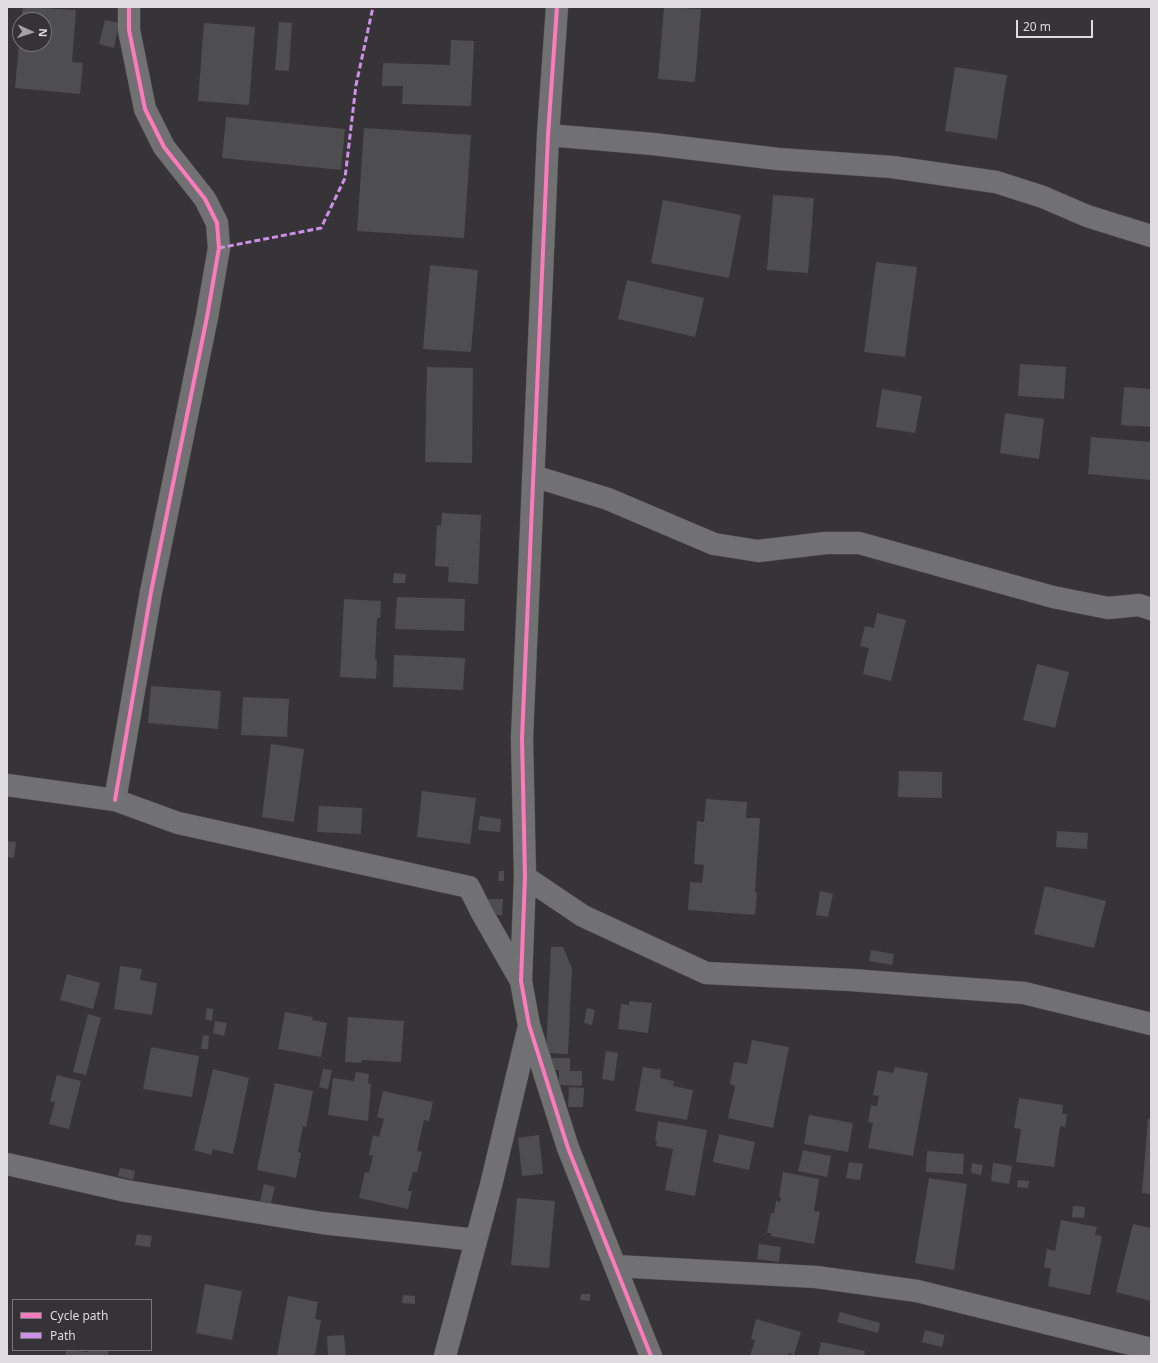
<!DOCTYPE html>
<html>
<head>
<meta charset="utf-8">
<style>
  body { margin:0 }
  #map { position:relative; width:1158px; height:1363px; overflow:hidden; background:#363437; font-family:"Noto Sans",sans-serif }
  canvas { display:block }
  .frame { position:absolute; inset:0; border:8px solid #dedcdf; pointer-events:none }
  .legend { position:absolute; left:12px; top:1299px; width:140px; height:52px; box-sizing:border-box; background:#363338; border:1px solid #79777b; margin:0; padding:5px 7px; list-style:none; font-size:12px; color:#dedcdf }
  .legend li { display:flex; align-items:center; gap:8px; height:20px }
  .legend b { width:20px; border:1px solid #79777b }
  .north { position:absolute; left:12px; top:12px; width:40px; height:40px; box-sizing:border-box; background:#363338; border:1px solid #79777b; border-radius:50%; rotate:93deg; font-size:11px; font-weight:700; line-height:16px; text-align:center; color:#dedcdf }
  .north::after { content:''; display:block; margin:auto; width:14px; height:18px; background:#a3a1a4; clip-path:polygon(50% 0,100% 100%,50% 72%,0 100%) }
  .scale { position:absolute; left:1016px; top:20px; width:77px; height:18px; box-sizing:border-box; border:2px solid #dedcdf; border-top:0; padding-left:5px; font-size:12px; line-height:14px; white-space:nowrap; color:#dedcdf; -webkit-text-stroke:3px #363338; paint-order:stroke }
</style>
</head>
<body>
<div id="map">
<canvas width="1158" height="1363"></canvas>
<div class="frame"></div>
<ul class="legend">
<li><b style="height:5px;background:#fd7abc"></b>Cycle path</li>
<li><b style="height:5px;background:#ce8fe9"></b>Path</li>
</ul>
<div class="north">N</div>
<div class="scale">20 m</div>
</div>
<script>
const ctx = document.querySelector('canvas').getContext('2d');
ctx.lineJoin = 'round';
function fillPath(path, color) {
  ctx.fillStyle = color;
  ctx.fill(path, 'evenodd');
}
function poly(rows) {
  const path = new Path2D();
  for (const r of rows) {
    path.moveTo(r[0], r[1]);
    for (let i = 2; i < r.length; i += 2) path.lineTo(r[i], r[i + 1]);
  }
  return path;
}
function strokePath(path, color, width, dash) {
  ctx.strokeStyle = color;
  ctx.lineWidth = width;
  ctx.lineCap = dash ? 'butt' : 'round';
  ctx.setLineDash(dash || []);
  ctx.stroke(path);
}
fillPath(poly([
  [23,7,76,10,72,62,83,63,80,94,15,88,19,44,44,44,44,20,21,20],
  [664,7,701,9,695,82,658,79],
  [105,20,119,23,114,48,99,44],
  [279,22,292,23,289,71,275,70],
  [204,23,255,27,249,105,198,101],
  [451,40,474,41,471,106,402,104,403,86,382,86,383,63,450,65],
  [955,67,1007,75,997,139,945,131],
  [226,117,345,129,341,170,222,158],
  [364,128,471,135,464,238,357,231],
  [773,195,814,198,808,273,767,270],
  [663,200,741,215,729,278,651,263],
  [876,262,917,267,905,357,864,352],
  [430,265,478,270,471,352,423,349],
  [627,280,704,298,695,337,618,319],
  [1020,364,1066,367,1064,399,1018,396],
  [427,367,473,368,472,463,425,462],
  [1124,387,1151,389,1151,427,1121,425],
  [882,389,922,396,915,433,876,427],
  [1005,413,1044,419,1039,459,1000,453],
  [1091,437,1151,442,1151,480,1088,474],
  [442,513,481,515,478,584,448,582,449,567,435,566,437,525,441,526],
  [394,573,406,574,405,583,393,583],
  [397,597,465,599,464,631,395,629],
  [344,599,381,601,380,618,377,618,375,660,377,660,376,679,340,677],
  [877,613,906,620,891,681,863,674,869,648,860,646,865,626,874,628],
  [394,655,465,658,463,690,393,687],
  [1037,664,1069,672,1055,728,1023,720],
  [151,686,221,691,218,729,148,723],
  [243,697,289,699,287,737,241,735],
  [271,744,304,749,294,822,262,817],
  [899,771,942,772,942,798,898,797],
  [422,791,476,798,470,844,417,837],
  [706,799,747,802,746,818,760,818,755,892,757,893,755,915,688,910,690,882,702,883,704,865,694,864,697,821,704,822],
  [319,806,362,808,361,834,317,832],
  [480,816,501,819,500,832,478,830],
  [1057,831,1088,833,1087,849,1056,847],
  [7,841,16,842,14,858,7,857],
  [499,871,504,871,504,881,498,881],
  [1045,886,1106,901,1094,948,1034,934],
  [820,891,833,894,828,917,816,915],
  [488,899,503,899,502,915,488,915],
  [551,947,563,947,572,968,568,1054,546,1053],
  [871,950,894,954,892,965,869,961],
  [120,966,142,969,140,980,157,983,152,1015,114,1009],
  [67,974,100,983,93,1009,60,1000],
  [629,1001,652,1003,648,1033,618,1029,621,1004,629,1005],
  [207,1008,213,1009,212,1021,205,1019],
  [587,1008,595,1010,592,1025,584,1023],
  [285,1012,313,1017,312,1020,327,1023,321,1057,278,1049],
  [88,1014,101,1018,86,1075,73,1072],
  [348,1017,404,1021,401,1062,362,1060,361,1063,345,1062],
  [215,1021,227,1023,224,1036,213,1033],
  [203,1035,209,1036,208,1049,201,1049],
  [752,1040,789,1047,773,1128,728,1118,735,1086,730,1084,734,1062,747,1064],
  [151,1047,199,1056,192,1097,143,1089],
  [606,1051,618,1053,614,1081,602,1079],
  [548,1058,570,1058,570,1071,582,1071,582,1086,559,1085,559,1070,547,1070],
  [643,1067,661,1070,660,1078,674,1081,673,1086,693,1090,687,1120,635,1111],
  [895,1067,928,1073,913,1156,868,1148,873,1123,868,1122,871,1105,877,1106,879,1096,873,1095,878,1070,893,1073],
  [213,1069,249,1078,233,1154,213,1149,211,1155,194,1150],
  [323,1069,332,1070,328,1089,319,1087],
  [356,1072,369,1074,368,1083,371,1084,368,1121,328,1115,333,1078,354,1081],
  [57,1075,81,1081,69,1129,49,1124,55,1102,50,1101],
  [275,1083,313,1091,306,1127,303,1126,298,1152,301,1153,296,1178,257,1170],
  [569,1087,584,1088,583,1107,568,1107],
  [383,1091,433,1102,429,1121,424,1120,417,1151,422,1152,417,1172,413,1172,408,1191,412,1191,408,1209,359,1198,365,1172,369,1173,373,1156,369,1155,373,1135,379,1137,384,1119,377,1117],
  [1019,1098,1063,1105,1062,1114,1067,1114,1065,1127,1060,1126,1054,1167,1016,1162,1021,1129,1014,1128],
  [809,1115,853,1123,848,1152,804,1144],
  [1148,1119,1151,1119,1151,1194,1142,1193],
  [658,1121,707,1130,695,1196,665,1190,673,1149,656,1146,657,1141,655,1141],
  [719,1134,755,1142,749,1170,713,1162],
  [539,1135,543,1174,522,1176,518,1138],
  [803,1150,831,1156,827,1177,798,1171],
  [927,1151,964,1154,963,1174,926,1172],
  [849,1162,863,1164,860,1180,846,1178],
  [972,1163,983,1165,981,1175,971,1173],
  [993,1163,1012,1166,1009,1184,991,1181],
  [120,1168,135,1171,133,1180,118,1176],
  [783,1172,819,1179,814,1211,820,1212,814,1244,771,1236,771,1233,767,1233,771,1213,774,1213,776,1201,780,1202,781,1197,779,1197],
  [929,1178,967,1184,954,1270,915,1263],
  [1018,1180,1029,1181,1028,1188,1017,1187],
  [264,1184,275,1187,271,1203,260,1201],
  [517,1198,555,1201,549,1268,511,1265],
  [1073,1206,1085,1207,1084,1218,1072,1217],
  [1061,1220,1097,1227,1095,1235,1102,1236,1090,1295,1048,1286,1051,1269,1044,1267,1047,1249,1055,1251],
  [1133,1224,1151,1228,1151,1301,1116,1292],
  [137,1234,152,1236,150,1247,135,1245],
  [759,1244,781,1247,779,1262,757,1259],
  [205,1284,242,1291,232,1340,196,1333],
  [581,1294,590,1294,590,1301,580,1300],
  [403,1295,415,1296,415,1304,402,1303],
  [288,1296,318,1302,315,1319,321,1320,315,1355,277,1356],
  [840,1312,880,1323,878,1333,837,1322],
  [756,1319,801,1332,794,1355,789,1353,789,1356,750,1356,755,1340,751,1339],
  [925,1330,945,1335,942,1347,922,1342],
  [344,1335,346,1356,328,1356,327,1336],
  [821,1342,865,1351,864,1356,818,1356],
  [66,1350,88,1352,88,1350,109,1350,108,1356,65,1356]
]), '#4e4d4f');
const minor = poly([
  [557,7,548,135,522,738,525,877,521,981,529,1025,568,1148,651,1356],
  [548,135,653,144,778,159,892,167,996,182,1043,197,1087,216,1151,236],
  [533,476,608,499,714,544,758,551,826,543,859,543,1053,597,1108,608,1139,605,1151,609],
  [7,785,115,800,178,823,469,887,482,913,521,981],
  [115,800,151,592,207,317,219,248,217,223,205,199,164,147,145,109,129,30,129,7],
  [525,877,583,916,706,973,851,980,1024,993,1151,1024],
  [7,1164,126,1191,322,1223,476,1240],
  [615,1266,816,1277,917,1291,1151,1349],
  [445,1356,491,1185,529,1026]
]);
strokePath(minor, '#545255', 23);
strokePath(minor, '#717072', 22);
strokePath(poly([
  [219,248,321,228,345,178,356,85,373,7]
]), '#ce8fe9', 3, [6, 3]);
strokePath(poly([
  [557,7,548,135,522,738,525,877,521,981,529,1025,568,1148,651,1356],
  [115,800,151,592,207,317,219,248,217,223,205,199,164,147,145,109,129,30,129,7]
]), '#fd7abc', 4);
</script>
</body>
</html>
